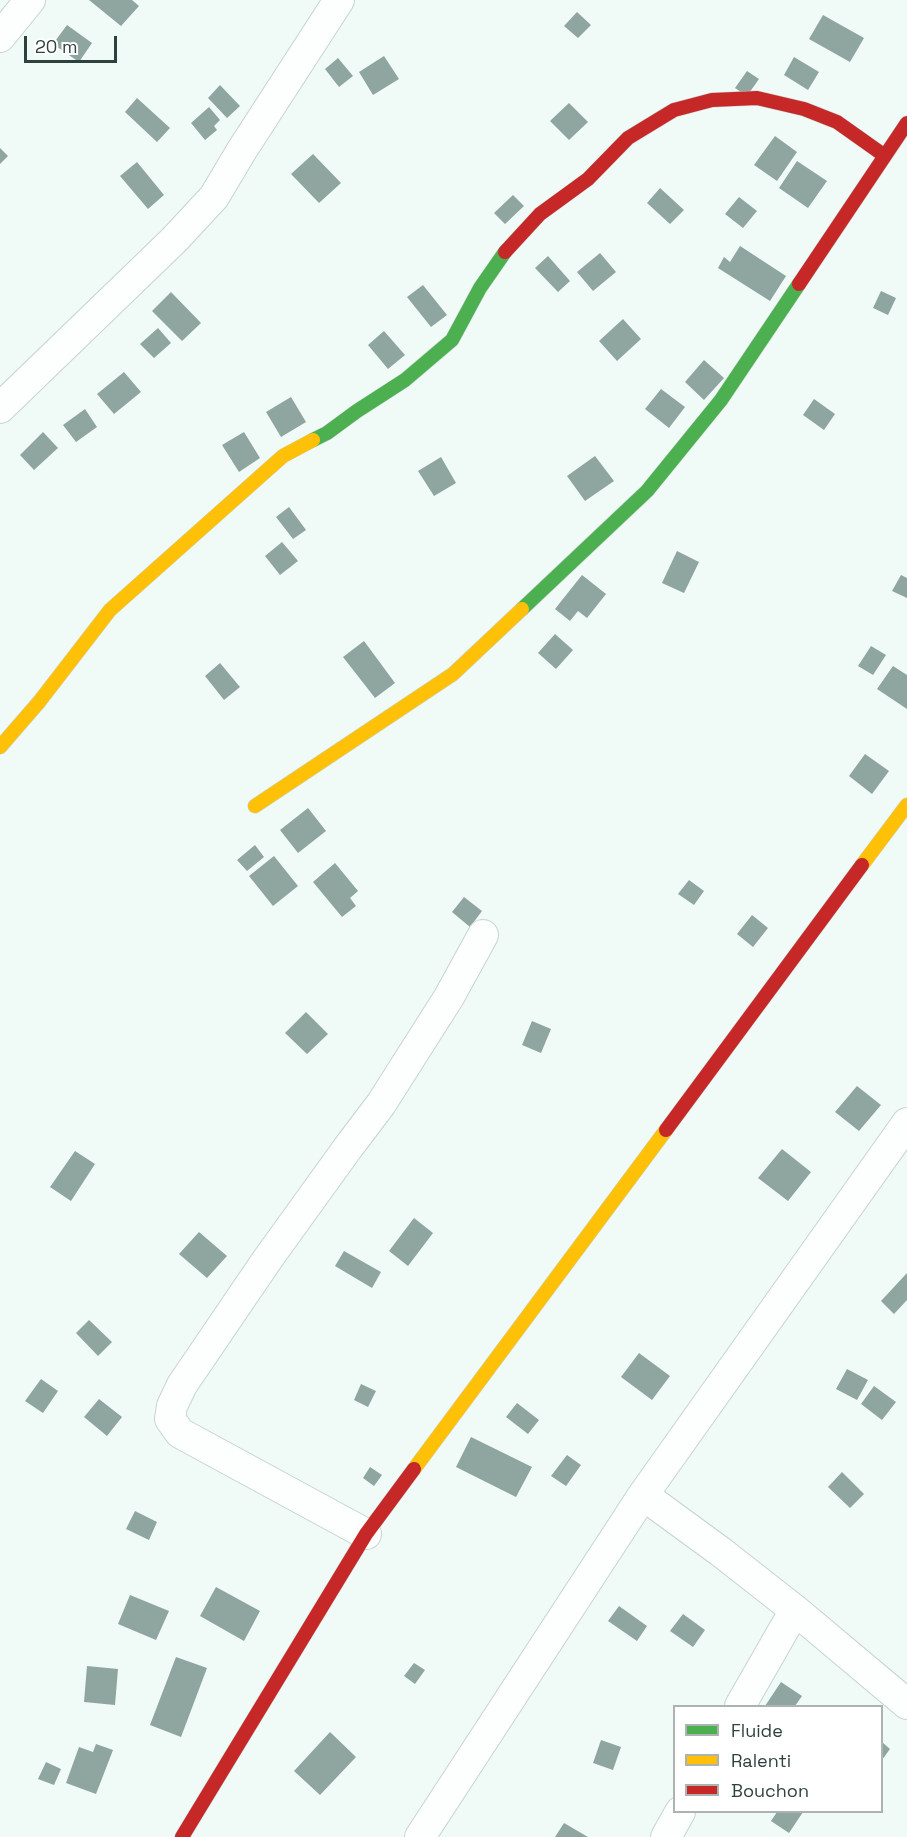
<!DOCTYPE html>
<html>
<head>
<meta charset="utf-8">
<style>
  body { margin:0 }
  #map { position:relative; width:907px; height:1837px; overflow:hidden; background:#f0faf7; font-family:"Space Grotesk",sans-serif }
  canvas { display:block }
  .legend { position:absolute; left:673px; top:1705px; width:210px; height:108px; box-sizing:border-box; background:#fff; border:2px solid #acb3b1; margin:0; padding:8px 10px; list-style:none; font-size:18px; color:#2f413c }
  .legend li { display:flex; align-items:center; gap:12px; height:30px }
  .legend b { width:30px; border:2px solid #acb3b1 }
  .scale { position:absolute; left:24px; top:36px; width:93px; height:27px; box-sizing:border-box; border:3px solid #2f413c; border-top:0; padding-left:8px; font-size:18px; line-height:21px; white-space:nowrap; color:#2f413c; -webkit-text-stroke:4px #fff; paint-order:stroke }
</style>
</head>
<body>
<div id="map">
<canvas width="907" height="1837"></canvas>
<ul class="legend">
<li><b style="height:8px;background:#4caf50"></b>Fluide</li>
<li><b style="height:8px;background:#ffc107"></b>Ralenti</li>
<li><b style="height:8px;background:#c62828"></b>Bouchon</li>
</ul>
<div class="scale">20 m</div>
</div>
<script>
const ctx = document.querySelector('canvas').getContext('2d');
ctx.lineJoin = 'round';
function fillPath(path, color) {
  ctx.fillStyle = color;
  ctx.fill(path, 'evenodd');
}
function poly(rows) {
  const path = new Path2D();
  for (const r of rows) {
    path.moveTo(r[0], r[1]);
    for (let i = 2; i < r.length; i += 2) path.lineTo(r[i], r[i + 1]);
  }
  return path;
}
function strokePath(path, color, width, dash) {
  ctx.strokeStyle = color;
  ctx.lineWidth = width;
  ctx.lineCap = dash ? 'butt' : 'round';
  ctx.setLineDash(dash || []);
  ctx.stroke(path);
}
fillPath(poly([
  [89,0,132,0,139,6,121,26],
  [577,12,591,25,578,38,564,26],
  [823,15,864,38,850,62,809,39],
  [67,25,92,43,79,62,53,44],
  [384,56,399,79,373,95,359,72],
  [794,57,819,72,808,90,784,75],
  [338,58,353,76,339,87,325,69],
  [747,71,759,79,747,96,735,88],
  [220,85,240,106,227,118,208,98],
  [137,98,170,128,157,142,125,112],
  [569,103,588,122,569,140,550,121],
  [209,107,220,120,214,126,217,130,205,140,191,123],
  [775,136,797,152,777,181,754,165],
  [0,148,8,156,0,164],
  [313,154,341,183,319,203,291,174],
  [797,161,827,181,808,208,779,188],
  [137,162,164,195,148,209,120,176],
  [660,188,684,210,670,224,647,203],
  [513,195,524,206,505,224,494,213],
  [739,197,757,211,743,228,725,214],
  [740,246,786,276,770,301,718,268,724,257,730,262],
  [600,253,616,272,593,291,577,272],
  [548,256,570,281,558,292,535,268],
  [423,285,447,315,431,327,407,297],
  [881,291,896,298,888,315,873,308],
  [171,292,201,323,182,341,152,311],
  [623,319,641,339,617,361,599,341],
  [158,328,171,343,154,358,140,344],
  [384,331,405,355,388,369,368,345],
  [704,360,724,378,704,400,685,382],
  [124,372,141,392,114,414,97,394],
  [661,389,685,407,669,428,645,409],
  [291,397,306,422,281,437,266,412],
  [814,399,835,414,824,430,803,415],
  [85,409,97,427,76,442,63,425],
  [43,432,58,448,34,470,20,455],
  [244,432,260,458,239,472,222,445],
  [595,456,614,481,585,501,567,476],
  [441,457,456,483,434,496,418,471],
  [289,507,306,530,293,539,276,517],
  [282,542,298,561,280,575,265,556],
  [677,551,699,562,684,593,662,583],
  [582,575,606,594,587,618,578,611,570,621,555,609],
  [901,575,907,578,907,598,892,591],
  [555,634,573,650,556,669,538,653],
  [364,641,395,683,375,698,343,657],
  [871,646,886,655,873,675,858,666],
  [220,663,240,687,224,700,205,676],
  [893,666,907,675,907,709,877,689],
  [865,754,889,771,872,794,849,776],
  [308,808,326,831,298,853,280,830],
  [255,845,264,857,247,871,237,860],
  [274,856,298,886,273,906,249,876],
  [335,863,358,891,350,898,356,906,342,917,313,882],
  [689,880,704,891,694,905,678,894],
  [464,897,482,911,470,927,452,912],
  [752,915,768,928,753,947,737,934],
  [306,1012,328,1034,307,1054,285,1033],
  [532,1021,551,1029,541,1053,522,1045],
  [857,1086,881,1105,859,1131,835,1112],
  [782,1149,811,1172,788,1201,758,1178],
  [75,1151,95,1164,71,1201,50,1187],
  [414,1218,433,1233,408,1266,389,1251],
  [199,1232,227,1256,207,1278,179,1254],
  [344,1251,381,1272,372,1288,335,1266],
  [907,1273,907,1300,894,1314,881,1301],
  [89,1320,112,1342,98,1356,76,1333],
  [639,1353,670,1376,652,1400,621,1377],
  [847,1369,868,1380,857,1400,836,1389],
  [41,1379,58,1391,43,1413,25,1401],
  [361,1384,376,1391,368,1407,354,1400],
  [874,1386,896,1402,882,1420,861,1404],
  [99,1399,122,1417,107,1436,84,1417],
  [517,1403,539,1420,528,1434,506,1417],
  [471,1437,532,1467,516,1497,456,1467],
  [567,1455,581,1465,566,1486,551,1476],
  [370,1467,382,1475,374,1486,363,1478],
  [842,1472,864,1494,850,1508,828,1487],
  [135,1511,157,1522,149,1540,126,1529],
  [216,1587,260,1611,244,1641,200,1616],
  [130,1595,169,1611,156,1640,118,1624],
  [619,1606,647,1626,637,1641,608,1621],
  [683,1614,705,1630,693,1647,670,1631],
  [176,1657,207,1668,181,1737,150,1725],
  [414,1663,425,1670,415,1684,404,1676],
  [87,1666,118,1669,115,1705,84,1702],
  [781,1682,802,1696,795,1706,765,1706],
  [330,1732,356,1757,320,1795,294,1771],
  [601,1740,621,1747,613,1770,593,1763],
  [882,1742,890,1749,882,1760],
  [96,1744,113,1750,96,1794,66,1783,79,1747,93,1752],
  [46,1762,61,1769,54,1785,38,1779],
  [777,1812,803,1812,789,1833,771,1821],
  [564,1823,588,1837,555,1837]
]), '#8fa5a0');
const street = poly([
  [0,37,30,0],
  [0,408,174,240,214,197,242,150,339,0],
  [643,1495,721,1552,795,1610,907,1704],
  [366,1534,180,1433,170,1419,172,1406,182,1385,267,1260,347,1149,381,1104,449,997,483,935],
  [740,1706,795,1610],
  [420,1837,643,1495,907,1123],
  [666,1837,680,1812]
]);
const fast = poly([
  [313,440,327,433,357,411,405,380,452,340,480,288,505,252],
  [522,609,647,491,721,400,799,284]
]);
const slow = poly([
  [0,747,39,702,110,610,283,456,313,440],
  [255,806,453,674,522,609],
  [862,865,907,805],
  [414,1469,666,1130]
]);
const jam = poly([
  [505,252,540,214,588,179,628,138,674,110,712,100,757,98,804,109,837,122,885,156],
  [799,284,907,123],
  [666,1130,862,865],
  [182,1837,366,1534,414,1469]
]);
strokePath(street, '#c7d4d0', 32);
strokePath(fast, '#c7d4d0', 15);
strokePath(slow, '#c7d4d0', 15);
strokePath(jam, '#c7d4d0', 15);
strokePath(street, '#fdfefe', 30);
strokePath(fast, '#4caf50', 14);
strokePath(slow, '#ffc107', 14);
strokePath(jam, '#c62828', 14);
</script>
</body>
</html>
